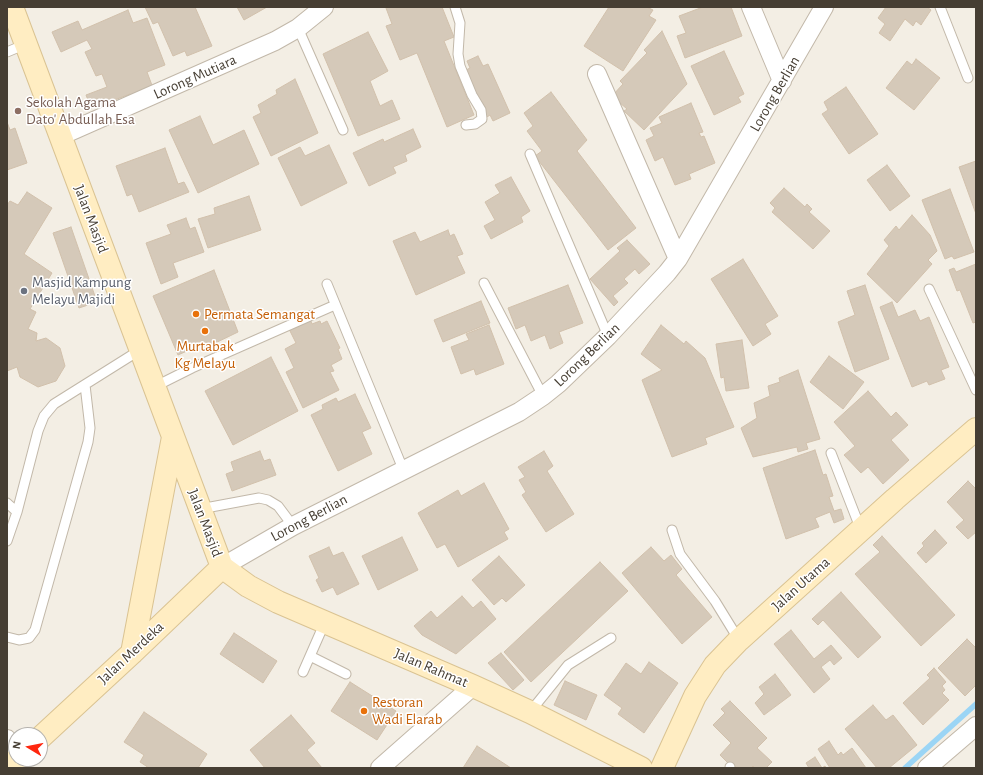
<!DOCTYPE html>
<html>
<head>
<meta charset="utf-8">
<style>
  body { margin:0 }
  #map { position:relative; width:983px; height:775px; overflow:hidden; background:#f3eee4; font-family:"Alegreya Sans",sans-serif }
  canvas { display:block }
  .frame { position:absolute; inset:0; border:8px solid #463e33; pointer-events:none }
  .north { position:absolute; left:8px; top:727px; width:40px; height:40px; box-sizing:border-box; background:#fff; border:1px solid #b5b2ad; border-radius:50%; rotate:280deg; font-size:11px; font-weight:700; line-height:16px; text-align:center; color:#463e33 }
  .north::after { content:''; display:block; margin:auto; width:14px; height:18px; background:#ff270f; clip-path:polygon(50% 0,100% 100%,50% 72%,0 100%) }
</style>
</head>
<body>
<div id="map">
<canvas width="983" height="775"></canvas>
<div class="frame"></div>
<div class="north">N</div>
</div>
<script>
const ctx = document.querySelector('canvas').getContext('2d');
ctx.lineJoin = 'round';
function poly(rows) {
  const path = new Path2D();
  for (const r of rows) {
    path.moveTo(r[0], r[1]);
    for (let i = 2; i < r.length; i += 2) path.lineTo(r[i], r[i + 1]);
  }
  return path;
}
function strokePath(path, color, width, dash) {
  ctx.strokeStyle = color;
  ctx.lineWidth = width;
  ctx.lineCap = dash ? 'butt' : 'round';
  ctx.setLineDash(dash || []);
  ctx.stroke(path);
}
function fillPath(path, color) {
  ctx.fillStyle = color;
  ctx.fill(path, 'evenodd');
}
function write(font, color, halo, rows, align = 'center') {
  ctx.font = font + ' "Alegreya Sans",sans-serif';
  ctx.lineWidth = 3;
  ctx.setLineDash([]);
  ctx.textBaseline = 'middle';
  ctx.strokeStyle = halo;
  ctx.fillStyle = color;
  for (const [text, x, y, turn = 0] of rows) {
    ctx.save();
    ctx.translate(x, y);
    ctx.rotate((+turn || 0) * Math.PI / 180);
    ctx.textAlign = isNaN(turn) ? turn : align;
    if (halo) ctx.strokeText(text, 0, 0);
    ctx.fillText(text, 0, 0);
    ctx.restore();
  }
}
strokePath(poly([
  [905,768,976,704]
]), '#9bd5f5', 5.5);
const building = poly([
  [145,7,195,7,212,46,187,56,185,51,173,56,158,22,153,24,145,7],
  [237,7,267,7,244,20,237,7],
  [388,7,442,7,454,37,444,41,474,115,447,127,417,53,400,60,386,26,392,24,386,8,388,7],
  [609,7,647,7,653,10,649,16,656,20,623,71,584,46,609,7],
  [703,7,731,7,742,36,685,58,677,36,686,33,679,16,703,7],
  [886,7,927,7,931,10,921,25,916,21,913,26,905,19,890,41,879,33,885,24,878,18,886,7],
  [128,10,133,23,147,18,165,65,147,72,153,88,131,96,130,94,112,101,114,105,102,110,100,104,91,108,86,95,107,87,102,74,96,76,85,52,92,49,87,40,61,52,52,32,78,21,82,30,128,10],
  [662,31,687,84,644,130,624,111,627,109,612,96,623,84,620,81,647,53,644,50,662,31],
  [368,32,388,71,370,81,380,106,392,100,400,119,358,136,323,54,368,32],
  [724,51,744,94,738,97,741,102,714,115,691,66,724,51],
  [478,56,483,66,488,64,510,113,493,121,490,115,487,117,466,70,470,68,467,61,478,56],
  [916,59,940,78,914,110,886,88,907,61,912,65,916,59],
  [295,79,318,133,271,156,253,117,261,113,258,105,277,94,276,90,295,79],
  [846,87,878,134,849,154,822,114,828,110,824,102,846,87],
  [551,92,587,140,577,151,636,228,608,250,535,156,542,151,527,131,533,126,524,113,551,92],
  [691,103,703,132,699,133,701,137,704,136,715,163,689,174,691,179,675,185,663,157,655,161,646,140,654,136,650,128,662,123,659,117,691,103],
  [200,116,213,145,244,130,259,164,198,193,169,130,200,116],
  [7,122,10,130,15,128,27,163,7,170,7,122],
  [413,129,421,147,405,155,407,161,393,167,396,173,369,186,353,153,383,139,384,142,413,129],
  [329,145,347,183,301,206,278,158,300,147,305,156,329,145],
  [165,148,178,184,184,182,189,192,139,212,132,194,127,196,116,166,165,148],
  [976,161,976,214,959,167,976,161],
  [887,165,910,196,890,211,867,180,887,165],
  [511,177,530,211,521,217,523,222,491,239,484,226,495,220,485,202,500,193,495,185,511,177],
  [784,188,805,207,807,204,812,209,809,212,830,231,813,249,772,212,775,208,770,203,784,188],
  [950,189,974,252,954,259,952,256,945,259,922,200,950,189],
  [27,192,52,208,24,254,52,273,30,309,36,312,28,329,37,333,36,341,46,338,60,348,65,366,56,381,38,387,20,377,17,367,7,371,7,205,10,201,18,205,27,192],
  [249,196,261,230,208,248,198,219,215,214,214,208,249,196],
  [912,215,930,235,937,251,928,260,932,264,897,303,867,274,889,246,884,240,896,226,899,230,912,215],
  [186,218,190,229,195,227,204,252,173,263,178,277,161,284,146,243,171,234,167,225,186,218],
  [71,227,97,302,79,308,53,233,71,227],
  [448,230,450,236,454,234,463,254,457,256,465,273,416,295,393,241,415,232,420,242,448,230],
  [627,240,650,264,639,274,635,269,624,279,628,283,613,296,618,302,614,306,590,279,620,251,617,248,627,240],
  [743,259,778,316,765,324,771,334,753,346,711,279,743,259],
  [976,264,976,322,973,323,960,290,957,291,949,270,954,268,956,272,976,264],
  [214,270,238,332,209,346,207,342,178,355,153,296,214,270],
  [568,285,583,323,559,332,563,343,550,349,545,335,531,341,525,325,516,329,508,308,568,285],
  [865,285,889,359,855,372,838,322,855,315,847,291,865,285],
  [481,301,490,323,443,342,434,320,481,301],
  [892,302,898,317,915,310,920,321,929,317,949,367,941,370,945,379,929,385,927,381,912,387,880,307,892,302],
  [310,319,312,324,320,321,321,324,327,321,340,348,338,349,342,359,331,365,334,371,330,372,339,390,303,408,286,372,294,368,285,349,296,343,289,329,310,319],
  [489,325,504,364,476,375,474,369,461,374,451,347,469,340,466,334,489,325],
  [661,325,684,344,686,341,705,358,734,427,705,438,707,444,672,457,642,380,662,370,641,354,661,325],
  [742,340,749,388,726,391,724,377,721,378,716,344,742,340],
  [829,356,864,382,843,409,810,382,829,356],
  [271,357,298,411,233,445,205,391,271,357],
  [798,370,820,439,806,443,808,449,798,452,797,447,753,457,741,428,757,418,754,403,770,396,768,386,780,382,779,378,798,370],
  [868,391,891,417,896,412,908,425,891,440,909,460,883,484,868,467,861,473,844,455,855,446,834,422,868,391],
  [355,394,371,428,362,432,372,454,338,471,311,415,323,409,322,405,336,398,338,402,355,394],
  [815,450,823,475,826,474,833,496,829,497,834,511,841,509,844,519,834,523,830,512,815,518,819,527,786,539,763,468,815,450],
  [260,451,264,461,270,459,276,475,232,491,226,474,234,471,231,462,260,451],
  [544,451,553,466,547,471,574,514,546,532,522,495,526,492,519,480,525,477,518,467,544,451],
  [968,481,976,489,976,532,968,539,956,527,964,520,947,502,968,481],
  [484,483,509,529,504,532,508,539,458,567,445,544,437,548,418,513,458,490,461,496,484,483],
  [935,530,947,543,926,563,917,553,924,546,922,543,935,530],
  [882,536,955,615,921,646,855,574,880,552,873,545,882,536],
  [402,537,418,570,378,590,362,556,402,537],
  [329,547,333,556,343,552,359,584,337,595,333,587,322,592,316,580,319,578,309,556,329,547],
  [651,547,664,561,671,555,682,569,676,575,712,617,682,644,622,573,651,547],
  [499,556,525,585,506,602,502,598,494,605,472,580,499,556],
  [600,562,628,591,531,682,504,652,600,562],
  [841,592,881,637,858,658,823,620,818,625,812,619,841,592],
  [462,596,473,608,481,601,496,619,456,654,422,635,414,626,431,611,437,618,462,596],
  [791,630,814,659,831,645,842,658,834,665,830,660,821,667,830,679,814,693,774,644,791,630],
  [234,633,277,661,263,683,220,654,234,633],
  [967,639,976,648,976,685,965,696,938,668,967,639],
  [501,653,524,680,513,690,488,663,501,653],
  [649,662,678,683,644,733,618,714,622,708,604,695,626,663,641,674,649,662],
  [934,668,946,682,942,686,945,690,942,693,949,700,923,725,903,703,930,678,927,675,934,668],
  [775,674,791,695,764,715,755,703,764,694,759,687,775,674],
  [565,681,597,695,586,720,554,705,565,681],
  [350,682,396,711,377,740,331,711,350,682],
  [730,701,767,738,757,748,772,762,766,768,755,768,753,766,751,768,733,768,720,755,731,743,713,725,725,713,721,709,730,701],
  [873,705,886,720,893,715,917,745,889,768,877,768,845,729,873,705],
  [144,712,207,754,198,768,149,768,140,762,144,755,124,742,144,712],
  [291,715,315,743,307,750,322,768,265,768,250,750,291,715],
  [829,741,838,755,841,752,843,755,852,748,866,768,830,768,818,749,829,741],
  [477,746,511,768,463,768,477,746],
  [815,757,822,768,825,766,826,768,809,768,806,763,815,757]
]);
fillPath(building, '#d5c9b9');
strokePath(building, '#d1c0ab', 1);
const lane = poly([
  [455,7,460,23,458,54,460,66,472,95,481,110,482,119,475,124,466,125],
  [940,7,968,78],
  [298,28,343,130],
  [7,52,26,44],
  [530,154,608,336],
  [484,283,543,396],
  [327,284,403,469],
  [929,289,976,390],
  [154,387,192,368,335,305],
  [831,453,861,530],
  [7,503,17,512],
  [200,509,259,498,268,500,278,506,293,526],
  [672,530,680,554,715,601,739,640],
  [7,541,17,512,38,431,44,416,54,404,140,350],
  [7,637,19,640,29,638,35,630,88,442,90,428,85,385],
  [310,656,346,674],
  [303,672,325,622],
  [530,712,568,665,611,638],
  [730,768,730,767]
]);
const street = poly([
  [751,7,782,81],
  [597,74,678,259],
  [60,136,275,41,298,28,324,7],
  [222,567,293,526,519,412,543,396,558,384,608,336,667,273,678,259,824,7],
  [7,739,16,750],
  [380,768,473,686],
  [927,768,976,726]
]);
const secondary = poly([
  [12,7,222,567],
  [222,567,248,586,278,602,473,686,530,712,641,768],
  [132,653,173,437],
  [40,738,132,653,222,567],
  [7,768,17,759],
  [662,768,695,696,715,665,739,640,895,499,976,429]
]);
strokePath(lane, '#c2b8a9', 11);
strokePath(street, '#c2b8a9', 20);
strokePath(secondary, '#dac392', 24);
strokePath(lane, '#fff', 9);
strokePath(street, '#fff', 18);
strokePath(secondary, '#ffedc2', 22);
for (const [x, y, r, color] of [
  [18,111,4,"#8d6e63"],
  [24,291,4,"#6b7280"],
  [196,314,4,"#e8710a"],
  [205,331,4,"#e8710a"],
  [364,711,4,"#e8710a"]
]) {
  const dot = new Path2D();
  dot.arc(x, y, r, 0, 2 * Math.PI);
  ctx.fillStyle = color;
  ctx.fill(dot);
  strokePath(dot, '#fff', 1.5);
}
write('15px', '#463e33', '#fff', [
  ["Lorong Mutiara",195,77,-24],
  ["Lorong Berlian",775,94,-60],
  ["Jalan Masjid",91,219,69],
  ["Lorong Berlian",587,355,-44],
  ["Lorong Berlian",309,518,-28],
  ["Jalan Masjid",205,523,69],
  ["Jalan Utama",801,584,-42],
  ["Jalan Merdeka",131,653,-43],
  ["Jalan Rahmat",431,668,23]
]);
write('15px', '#785e54', '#fff', [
  ["Sekolah Agama",26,102],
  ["Dato' Abdullah Esa",26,119]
], 'left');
write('15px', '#5b616d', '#fff', [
  ["Masjid Kampung",32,282],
  ["Melayu Majidi",32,299]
], 'left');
write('15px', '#c56008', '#fff', [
  ["Permata Semangat",204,314],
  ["Murtabak",205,346,"center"],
  ["Kg Melayu",205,363,"center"],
  ["Restoran",372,702],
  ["Wadi Elarab",372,719]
], 'left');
</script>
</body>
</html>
